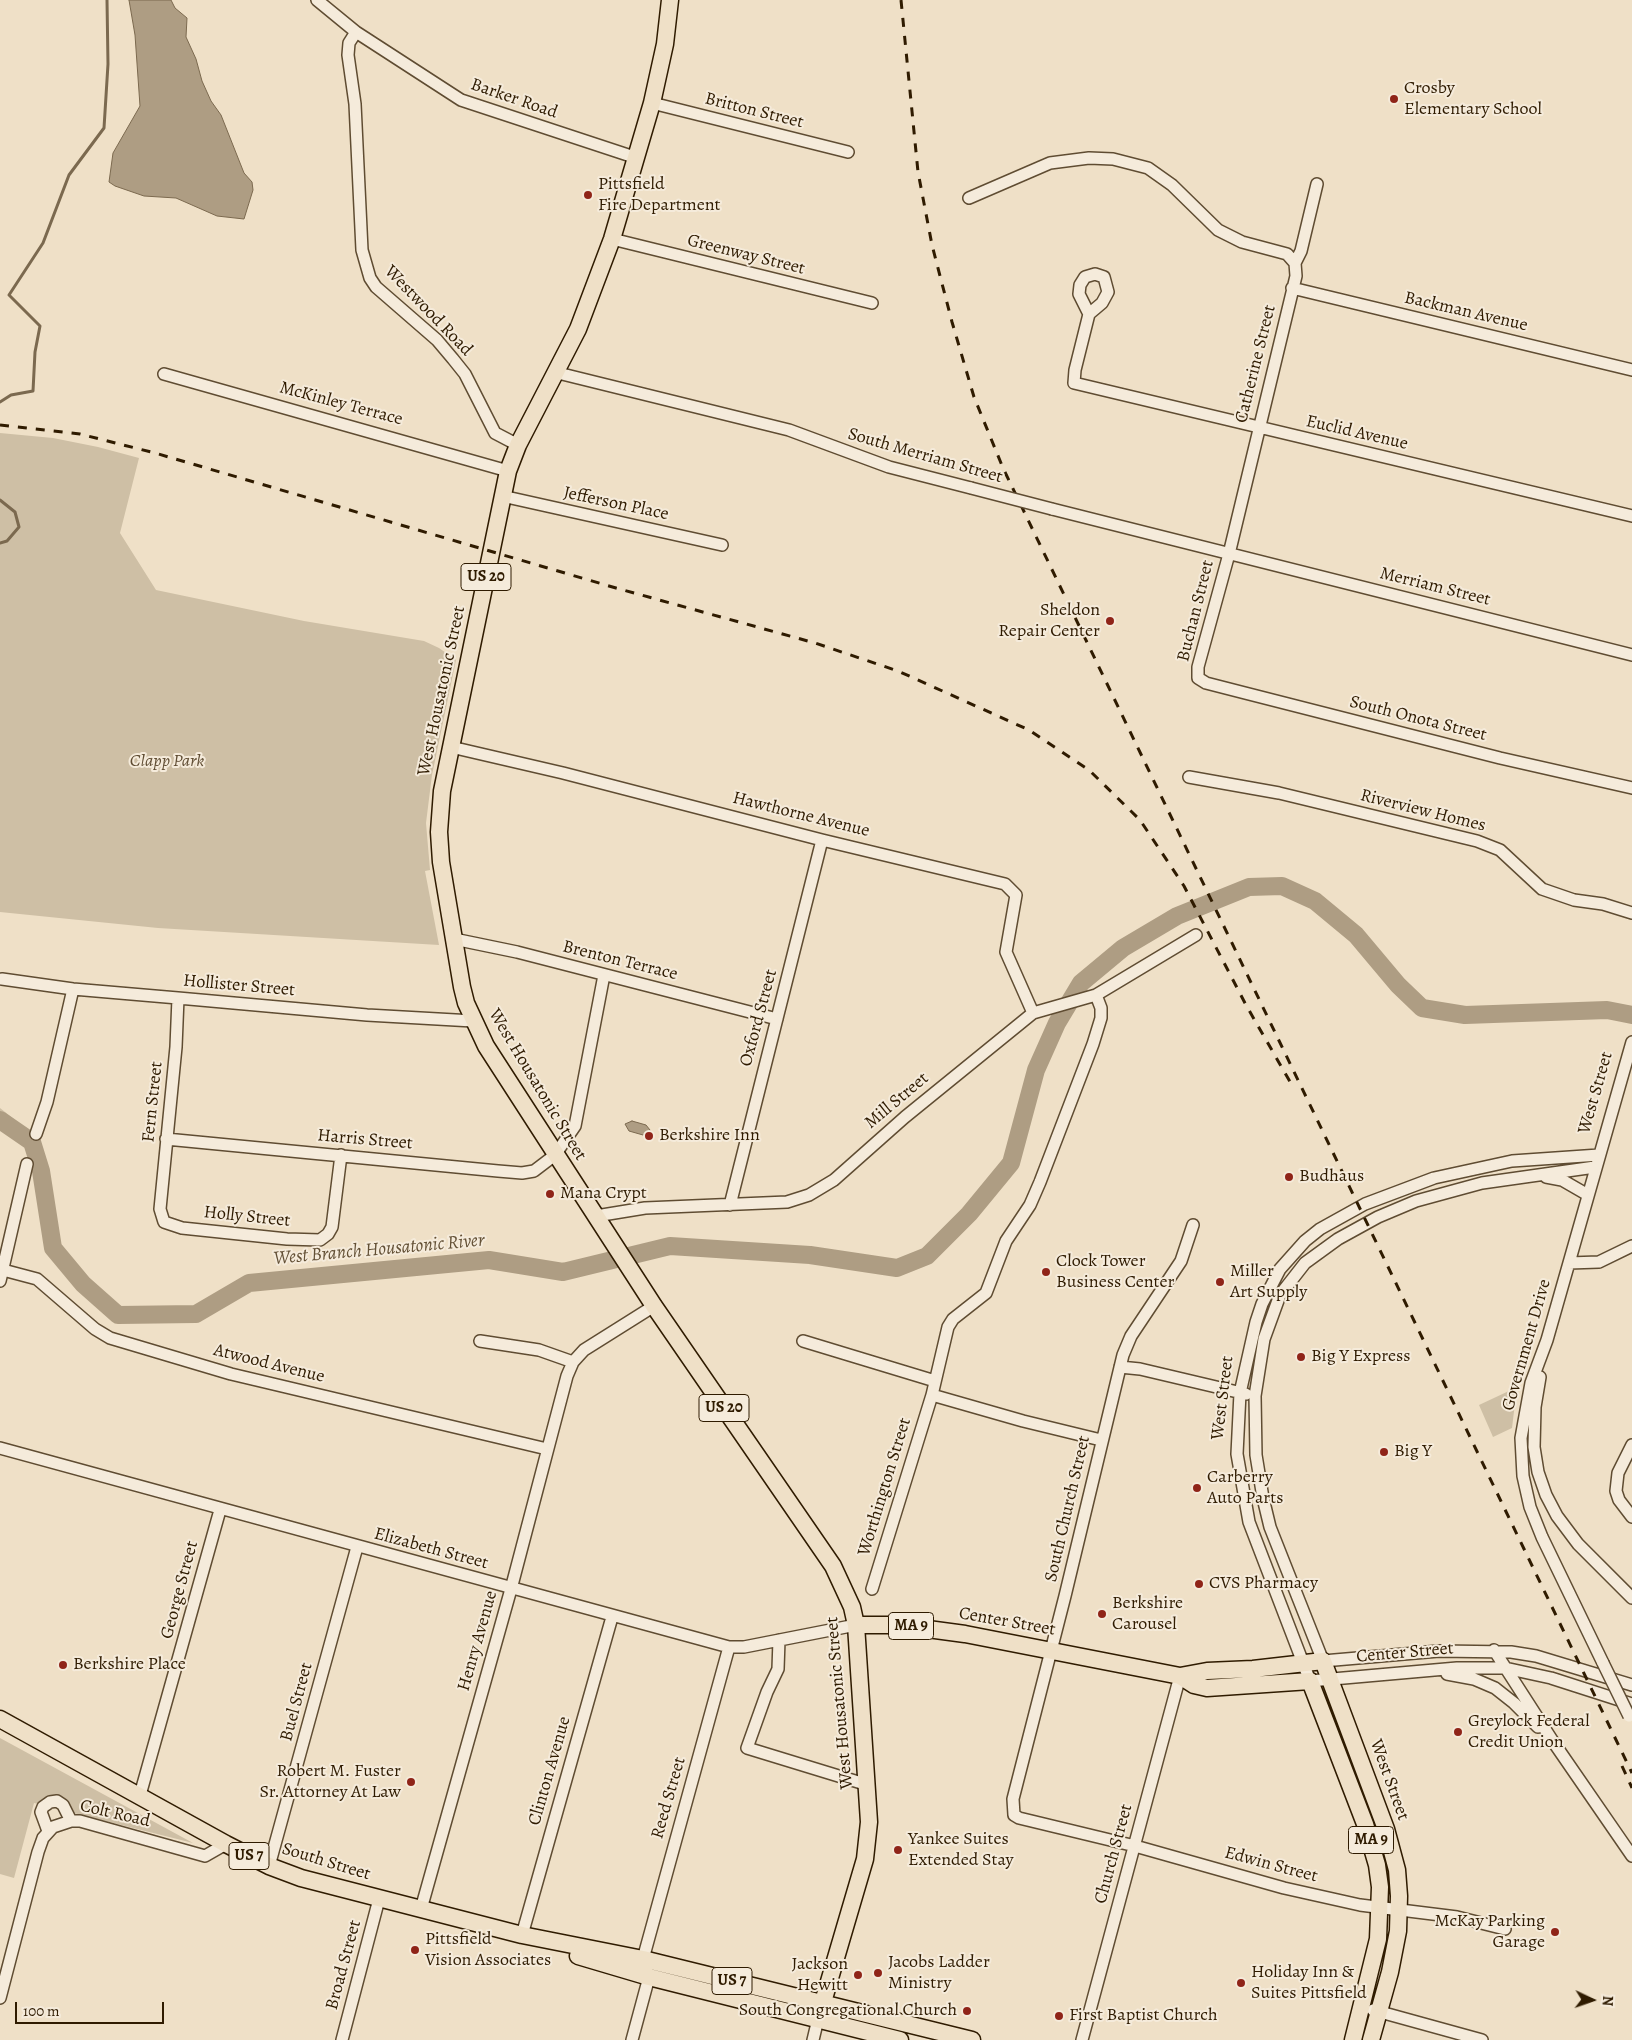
<!DOCTYPE html>
<html>
<head>
<meta charset="utf-8">
<style>
  body { margin:0 }
  #map { position:relative; width:1632px; height:2040px; overflow:hidden; background:#efe0c7; font-family:Alegreya,serif }
  canvas { display:block }
  .north { position:absolute; left:1567px; top:1975px; width:50px; height:50px; -webkit-text-stroke:4px #f5ebdb; paint-order:stroke; rotate:93deg; font-size:14px; font-weight:700; line-height:20px; text-align:center; color:#2f1b00 }
  .north::after { content:''; display:block; margin:auto; width:18px; height:22px; background:#2f1b00; clip-path:polygon(50% 0,100% 100%,50% 72%,0 100%) }
  .scale { position:absolute; left:15px; top:2002px; width:149px; height:22px; box-sizing:border-box; border:2px solid #2f1b00; border-top:0; padding-left:6px; font-size:15px; line-height:18px; white-space:nowrap; color:#2f1b00; -webkit-text-stroke:4px #f5ebdb; paint-order:stroke }
</style>
</head>
<body>
<div id="map">
<canvas width="1632" height="2040"></canvas>
<div class="north">N</div>
<div class="scale">100 m</div>
</div>
<script>
const ctx = document.querySelector('canvas').getContext('2d');
ctx.lineJoin = 'round';
function fillPath(path, color) {
  ctx.fillStyle = color;
  ctx.fill(path, 'evenodd');
}
function poly(rows) {
  const path = new Path2D();
  for (const r of rows) {
    path.moveTo(r[0], r[1]);
    for (let i = 2; i < r.length; i += 2) path.lineTo(r[i], r[i + 1]);
  }
  return path;
}
function strokePath(path, color, width, dash) {
  ctx.strokeStyle = color;
  ctx.lineWidth = width;
  ctx.lineCap = dash ? 'butt' : 'round';
  ctx.setLineDash(dash || []);
  ctx.stroke(path);
}
function write(font, color, halo, rows, align = 'center') {
  ctx.font = font + ' Alegreya,serif';
  ctx.lineWidth = 4;
  ctx.setLineDash([]);
  ctx.textBaseline = 'middle';
  ctx.strokeStyle = halo;
  ctx.fillStyle = color;
  for (const [text, x, y, turn = 0] of rows) {
    ctx.save();
    ctx.translate(x, y);
    ctx.rotate((+turn || 0) * Math.PI / 180);
    ctx.textAlign = isNaN(turn) ? turn : align;
    if (halo) ctx.strokeText(text, 0, 0);
    ctx.fillText(text, 0, 0);
    ctx.restore();
  }
}
fillPath(poly([
  [0,433,53,438,98,447,139,458,120,533,156,590,304,621,424,641,439,648,456,660,432,775,426,823,430,870,425,871,439,945,158,928,0,912],
  [0,1108,25,1128,21,1145,6,1128,0,1125],
  [1511,1390,1516,1395,1512,1428,1493,1437,1479,1405],
  [0,1738,193,1843,34,1803,14,1878,0,1874]
]), '#cebfa5');
const water = poly([
  [129,0,171,0,175,8,187,18,186,37,196,59,202,81,211,101,221,115,244,173,252,182,253,190,244,219,217,216,176,198,144,196,115,186,109,182,113,153,140,106,135,35,129,0],
  [632,1121,646,1125,650,1130,649,1133,643,1135,629,1131,625,1124,632,1121]
]);
fillPath(water, '#ae9d83');
strokePath(water, '#7b694f', 1);
strokePath(poly([
  [0,402,11,395,33,391,35,352,40,326,9,295,43,243,69,175,104,128,108,64,107,0],
  [0,500,15,512,19,527,7,541,0,543]
]), '#7b694f', 3);
strokePath(poly([
  [0,1120,32,1142,41,1171,53,1248,83,1284,118,1315,196,1314,249,1283,489,1260,563,1272,670,1246,810,1255,897,1268,927,1256,969,1214,1011,1163,1036,1070,1057,1023,1081,983,1123,948,1177,916,1249,887,1282,886,1315,901,1356,935,1398,985,1422,1008,1465,1015,1607,1010,1632,1015]
]), '#ae9d83', 18);
const minor = poly([
  [317,0,356,32,461,100,637,158],
  [356,32,349,43,348,55,355,104,362,250,370,278,376,287,437,340,453,359,465,374,495,433,518,445],
  [652,103,848,152],
  [1317,184,1301,251,1295,263,1296,276,1229,554,1198,667,1198,678,1206,683,1245,693,1500,758,1632,788],
  [969,198,1050,163,1089,158,1113,159,1148,168,1172,185,1218,230,1242,242,1287,254,1295,263],
  [612,239,872,303],
  [1292,288,1632,370],
  [1089,314,1079,294,1080,285,1085,277,1095,274,1104,277,1108,292,1102,303,1089,314,1075,370,1074,383,1632,516],
  [554,372,789,430,889,467,971,488],
  [164,374,508,471],
  [502,496,722,545],
  [1052,509,1632,655],
  [451,747,563,773,822,840,1005,884,1016,895,1006,952,1033,1013],
  [1189,777,1279,793,1477,841,1500,850,1542,889,1574,900,1603,904,1632,913],
  [454,939,517,952,777,1019],
  [2,979,73,989,178,998,367,1015,473,1021],
  [1096,995,1101,1008,1101,1018,1093,1044,1040,1182,1030,1205,1006,1241,986,1293,953,1319,948,1327,932,1395,1023,1421,1101,1440],
  [178,998,176,1047,160,1209,164,1222,182,1228,287,1239,320,1240,328,1234,332,1227,341,1155],
  [36,1134,47,1102,73,989],
  [166,1139,498,1171,522,1173,534,1171,555,1155,575,1126,604,975],
  [1599,1155,1512,1161,1434,1178,1365,1204,1320,1229,1305,1241,1280,1269,1262,1304,1256,1322,1240,1393,1237,1454,1249,1522,1310,1681,1457,1668,1505,1668,1551,1678,1632,1704],
  [1595,1167,1482,1183,1416,1201,1378,1217,1338,1239,1305,1263,1280,1295,1264,1339,1255,1396,1256,1455,1263,1498,1270,1527,1323,1661,1439,1651,1511,1652,1536,1656,1632,1685],
  [1546,1177,1562,1180,1588,1195],
  [730,1205,822,840],
  [596,1216,645,1208,787,1202,809,1195,834,1180,905,1117,1033,1013,1096,995,1196,935],
  [1193,1225,1181,1261,1131,1336,1123,1355,1065,1596,1013,1799,1014,1815,1019,1818,1135,1846,1284,1888,1360,1905,1457,1917,1505,1929],
  [1569,1263,1599,1262,1632,1246],
  [3,1270,37,1279,95,1329,110,1338,231,1374,547,1449],
  [0,1281,27,1164],
  [480,1341,539,1350,573,1362],
  [803,1341,935,1381],
  [1120,1367,1140,1369,1246,1394],
  [1540,1377,1535,1407,1534,1447,1538,1472,1546,1495,1557,1516,1578,1544,1632,1598],
  [1632,1445,1618,1473,1616,1491,1619,1500,1632,1517],
  [0,1448,729,1647,744,1647,856,1625],
  [872,1589,932,1395],
  [779,1640,778,1669,767,1692,747,1748,868,1785],
  [1494,1650,1552,1740,1632,1856],
  [1603,1663,1542,1537,1530,1507,1523,1476,1521,1438,1531,1383,1547,1340,1632,1042],
  [1447,1674,1474,1679,1495,1688,1514,1703,1538,1727],
  [140,1795,220,1510],
  [48,1831,41,1812,43,1807,50,1802,57,1801,63,1805,71,1821],
  [269,1866,357,1547],
  [421,1909,511,1589,567,1376,573,1362,584,1350,654,1306],
  [522,1935,612,1617],
  [643,1959,729,1647],
  [0,1998,38,1852,43,1838,53,1827,71,1821,80,1821,205,1856,226,1844],
  [1373,2010,1482,2040],
  [342,2040,379,1899],
  [632,2040,649,1977],
  [813,2040,818,2019],
  [1082,2040,1180,1676]
]);
const highway = poly([
  [670,0,665,44,652,103,612,239,578,329,518,445,508,471,442,791,439,832,441,862,462,987,466,1003,486,1046,654,1306,833,1566,852,1607,856,1625,869,1822,865,1859,818,2019],
  [856,1625,898,1625,965,1634,1180,1676,1194,1685,1207,1688,1310,1681,1365,1824,1377,1865,1380,1887,1378,1939,1353,2040],
  [1180,1676,1207,1671,1253,1669,1323,1661,1386,1829,1397,1870,1399,1896,1398,1931,1390,1972,1371,2040],
  [0,1719,226,1844,269,1866,301,1878,522,1935,643,1959,972,2040],
  [578,1956,649,1977,900,2040]
]);
strokePath(minor, '#5f4c32', 14);
strokePath(highway, '#2f1b00', 19);
strokePath(minor, '#f5ebdb', 11);
strokePath(highway, '#efe0c7', 16);
strokePath(poly([
  [901,0,918,172,932,245,952,322,974,397,1003,468,1632,1773],
  [0,425,80,434,155,453,616,588,815,643,898,671,1029,730,1089,770,1140,820,1184,886,1246,1005,1293,1087],
  [1622,1766,1632,1788]
]), '#2f1b00', 3, [9, 9]);
const minorBridge = poly([
  [971,488,1052,509],
  [1603,1663,1629,1716]
]);
strokePath(minorBridge, '#5f4c32', 14, []);
strokePath(minorBridge, '#f5ebdb', 11);
for (const [x, y, r, color] of [
  [1394,99,5,"#8f2418"],
  [588,195,5,"#8f2418"],
  [1110,621,5,"#8f2418"],
  [649,1136,5,"#8f2418"],
  [1289,1177,5,"#8f2418"],
  [550,1194,5,"#8f2418"],
  [1046,1272,5,"#8f2418"],
  [1220,1282,5,"#8f2418"],
  [1301,1357,5,"#8f2418"],
  [1384,1452,5,"#8f2418"],
  [1197,1488,5,"#8f2418"],
  [1199,1584,5,"#8f2418"],
  [1102,1614,5,"#8f2418"],
  [63,1665,5,"#8f2418"],
  [1458,1732,5,"#8f2418"],
  [411,1782,5,"#8f2418"],
  [898,1850,5,"#8f2418"],
  [1555,1932,5,"#8f2418"],
  [415,1950,5,"#8f2418"],
  [878,1973,5,"#8f2418"],
  [858,1975,5,"#8f2418"],
  [1241,1983,5,"#8f2418"],
  [967,2011,5,"#8f2418"],
  [1059,2016,5,"#8f2418"]
]) {
  const dot = new Path2D();
  dot.arc(x, y, r, 0, 2 * Math.PI);
  ctx.fillStyle = color;
  ctx.fill(dot);
  strokePath(dot, '#f5ebdb', 2);
}
for (const [x, y, w] of [
  [486,577,50],
  [724,1408,50],
  [911,1626,45],
  [1371,1840,45],
  [249,1856,40],
  [732,1981,40]
]) {
  const box = new Path2D();
  box.roundRect(x - w / 2, y - 13.5, w, 27, 4);
  ctx.fillStyle = '#f5ebdb';
  ctx.fill(box);
  strokePath(box, '#2f1b00', 1);
}
write('bold 16px', '#2f1b00', null, [
  ["US 20",486,577],
  ["US 20",724,1408],
  ["MA 9",911,1626],
  ["MA 9",1371,1840],
  ["US 7",249,1856],
  ["US 7",732,1981]
]);
write('18px', '#2f1b00', '#f5ebdb', [
  ["Crosby",1404,89],
  ["Elementary School",1404,110],
  ["Pittsfield",598,185],
  ["Fire Department",598,206],
  ["Sheldon",1100,611,"right"],
  ["Repair Center",1100,632,"right"],
  ["Berkshire Inn",659,1136],
  ["Budhaus",1299,1177],
  ["Mana Crypt",560,1194],
  ["Clock Tower",1056,1262],
  ["Business Center",1056,1283],
  ["Miller",1230,1272],
  ["Art Supply",1230,1293],
  ["Big Y Express",1311,1357],
  ["Big Y",1394,1452],
  ["Carberry",1207,1478],
  ["Auto Parts",1207,1499],
  ["CVS Pharmacy",1209,1584],
  ["Berkshire",1112,1604],
  ["Carousel",1112,1625],
  ["Berkshire Place",73,1665],
  ["Greylock Federal",1468,1722],
  ["Credit Union",1468,1743],
  ["Robert M. Fuster",401,1772,"right"],
  ["Sr. Attorney At Law",401,1793,"right"],
  ["Yankee Suites",908,1840],
  ["Extended Stay",908,1861],
  ["McKay Parking",1545,1922,"right"],
  ["Garage",1545,1943,"right"],
  ["Pittsfield",425,1940],
  ["Vision Associates",425,1961],
  ["Jacobs Ladder",888,1963],
  ["Ministry",888,1984],
  ["Jackson",848,1965,"right"],
  ["Hewitt",848,1986,"right"],
  ["Holiday Inn &",1251,1973],
  ["Suites Pittsfield",1251,1994],
  ["South Congregational Church",957,2011,"right"],
  ["First Baptist Church",1069,2016]
], 'left');
write('18px', '#2f1b00', '#f5ebdb', [
  ["Barker Road",514,99,19],
  ["Britton Street",754,111,14],
  ["Greenway Street",746,255,14],
  ["Westwood Road",428,311,46],
  ["Backman Avenue",1466,312,13],
  ["Catherine Street",1256,364,-76],
  ["McKinley Terrace",341,404,15],
  ["Euclid Avenue",1357,433,13],
  ["South Merriam Street",925,456,16],
  ["Jefferson Place",616,504,12],
  ["Merriam Street",1435,587,14],
  ["Buchan Street",1196,611,-76],
  ["West Housatonic Street",442,691,-78],
  ["South Onota Street",1418,719,14],
  ["Riverview Homes",1423,811,14],
  ["Hawthorne Avenue",801,815,14],
  ["Brenton Terrace",620,961,14],
  ["Hollister Street",239,986,5],
  ["Oxford Street",759,1018,-75],
  ["West Housatonic Street",537,1085,59],
  ["West Street",1596,1093,-74],
  ["Mill Street",897,1101,-40],
  ["Fern Street",153,1102,-84],
  ["Harris Street",365,1140,5],
  ["Holly Street",247,1217,6],
  ["Government Drive",1527,1345,-74],
  ["Atwood Avenue",269,1364,14],
  ["West Street",1223,1398,-83],
  ["Worthington Street",885,1487,-73],
  ["South Church Street",1068,1509,-77],
  ["Elizabeth Street",431,1549,15],
  ["George Street",180,1590,-75],
  ["Center Street",1007,1622,10],
  ["Henry Avenue",478,1641,-74],
  ["Center Street",1405,1653,-5],
  ["Buel Street",297,1702,-75],
  ["West Housatonic Street",840,1703,-95],
  ["Clinton Avenue",550,1771,-74],
  ["West Street",1389,1780,70],
  ["Reed Street",669,1798,-74],
  ["Colt Road",115,1814,13],
  ["Church Street",1114,1854,-75],
  ["South Street",326,1862,17],
  ["Edwin Street",1271,1865,15],
  ["Broad Street",344,1965,-75]
]);
write('italic 18px', '#5f4c32', '#f5ebdb', [
  ["Clapp Park",167,762]
]);
write('italic 19px', '#624f34', '#f5ebdb', [
  ["West Branch Housatonic River",379,1250,-5]
]);
</script>
</body>
</html>
